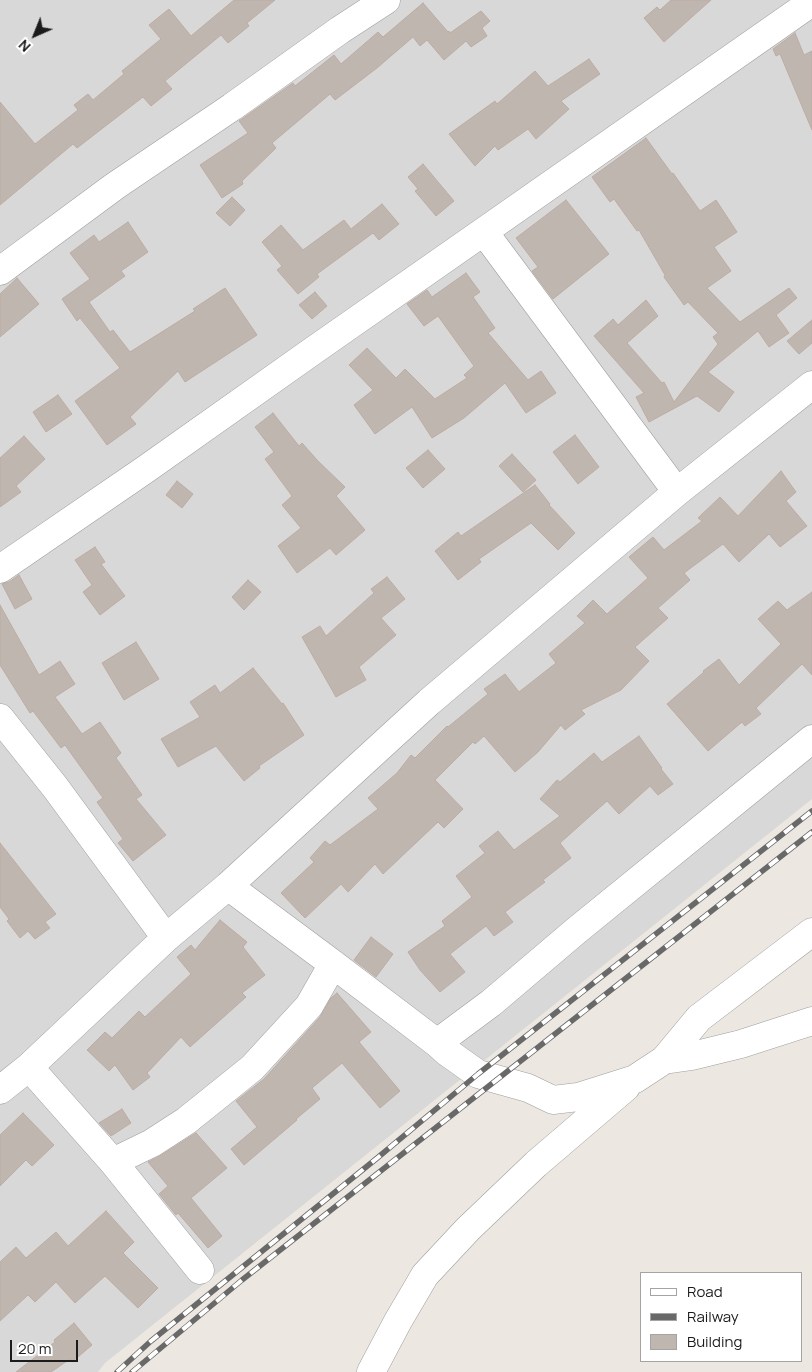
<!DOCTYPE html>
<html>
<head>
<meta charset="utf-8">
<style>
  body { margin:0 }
  #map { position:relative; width:812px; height:1372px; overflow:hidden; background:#ece7e0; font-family:Manrope,sans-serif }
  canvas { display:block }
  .legend { position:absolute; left:640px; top:1272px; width:162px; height:90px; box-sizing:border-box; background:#fff; border:1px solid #a4a4a4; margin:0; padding:6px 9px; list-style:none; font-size:15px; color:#1b1b1b }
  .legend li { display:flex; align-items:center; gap:10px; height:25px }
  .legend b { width:25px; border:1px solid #a4a4a4 }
  .north { position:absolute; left:10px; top:10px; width:50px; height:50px; -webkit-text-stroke:4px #fff; paint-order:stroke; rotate:224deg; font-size:14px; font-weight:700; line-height:20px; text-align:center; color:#1b1b1b }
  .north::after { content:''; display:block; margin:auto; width:18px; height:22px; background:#1b1b1b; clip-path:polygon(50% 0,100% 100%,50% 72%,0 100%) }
  .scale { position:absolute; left:10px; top:1340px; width:68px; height:22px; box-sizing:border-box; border:2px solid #1b1b1b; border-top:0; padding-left:6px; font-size:15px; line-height:18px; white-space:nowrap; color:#1b1b1b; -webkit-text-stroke:4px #fff; paint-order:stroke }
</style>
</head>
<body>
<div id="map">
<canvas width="812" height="1372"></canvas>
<ul class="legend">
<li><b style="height:6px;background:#fff"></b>Road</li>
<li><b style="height:6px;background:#696969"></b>Railway</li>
<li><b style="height:14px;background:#c0b6b0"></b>Building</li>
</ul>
<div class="north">N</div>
<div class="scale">20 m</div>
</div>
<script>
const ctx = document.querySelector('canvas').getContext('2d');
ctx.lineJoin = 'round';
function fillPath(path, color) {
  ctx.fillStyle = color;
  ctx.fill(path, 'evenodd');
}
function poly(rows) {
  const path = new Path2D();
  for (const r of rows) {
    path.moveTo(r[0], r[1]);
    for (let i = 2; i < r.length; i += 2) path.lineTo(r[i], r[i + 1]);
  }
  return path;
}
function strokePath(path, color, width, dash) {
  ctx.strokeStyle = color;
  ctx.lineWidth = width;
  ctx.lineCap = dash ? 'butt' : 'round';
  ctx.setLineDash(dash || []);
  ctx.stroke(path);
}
fillPath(poly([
  [0,0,812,0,812,799,105,1363,98,1372,0,1372]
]), '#d9d8d8');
const building = poly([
  [234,0,275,0,247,23,249,26,228,43,221,35,165,81,172,89,151,106,143,97,77,148,73,144,0,205,0,102,35,144,78,110,74,105,88,94,93,100,124,74,122,71,161,39,149,25,169,9,191,36,234,0],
  [671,0,711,0,664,42,644,18,657,7,660,10,671,0],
  [423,3,448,32,449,31,450,33,481,11,490,21,482,28,487,36,471,47,466,41,444,60,427,40,420,46,413,37,377,68,335,100,330,94,272,143,276,148,242,181,243,184,222,198,200,165,248,133,239,121,293,83,295,86,334,55,341,64,378,32,383,37,423,3],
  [795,33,804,55,812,51,812,130,780,54,776,56,773,49,795,33],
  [589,59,600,74,561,101,569,109,536,139,528,129,498,150,495,146,475,166,449,134,495,101,497,104,535,71,548,86,589,59],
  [646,138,672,174,673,173,700,211,716,200,737,232,714,247,731,271,707,288,740,322,789,288,797,298,776,315,789,333,769,347,758,331,708,372,734,392,719,412,697,396,649,422,636,397,644,393,594,336,613,319,618,325,646,300,658,316,627,343,662,383,664,382,674,402,718,344,713,337,718,333,688,302,684,305,664,277,665,275,639,230,637,231,614,199,610,202,592,177,646,138],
  [423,164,454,201,436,216,415,191,418,189,408,177,423,164],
  [232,197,245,210,230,226,216,213,232,197],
  [566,200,609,254,553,299,532,271,538,267,516,238,566,200],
  [382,204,399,224,379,240,373,233,317,274,319,277,298,294,277,270,282,266,262,242,281,225,303,250,344,220,351,229,382,204],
  [128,222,148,252,121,271,125,276,89,302,110,332,113,330,130,352,195,311,193,309,225,288,257,335,185,382,178,371,130,417,136,424,107,445,75,401,120,368,80,318,77,321,62,299,90,279,70,253,94,235,99,242,128,222],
  [466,273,480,292,473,297,495,328,488,333,528,380,541,371,556,393,526,413,505,383,464,418,432,438,412,407,375,434,354,405,373,390,349,365,367,348,396,378,405,369,435,399,467,378,464,375,474,366,438,316,424,326,407,304,427,290,432,297,466,273],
  [17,278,39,304,0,337,0,294,17,278],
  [315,292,327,306,312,319,299,305,315,292],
  [812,320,812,343,799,354,787,341,812,320],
  [58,395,72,414,46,432,33,412,58,395],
  [273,413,299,446,302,443,318,461,345,487,336,496,365,530,336,555,330,548,297,573,278,546,301,528,282,505,292,496,265,459,274,452,255,427,273,413],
  [575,435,599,467,578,484,553,452,575,435],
  [24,436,45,459,16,486,21,492,0,507,0,458,24,436],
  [428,450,445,469,423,488,406,468,428,450],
  [512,454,536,480,523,492,499,466,512,454],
  [781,471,796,492,786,501,807,526,780,547,769,534,739,562,723,544,684,573,690,580,658,608,668,618,635,647,649,661,621,690,581,710,585,714,565,730,561,725,538,752,515,772,484,736,475,744,473,742,435,780,463,809,444,828,438,822,383,874,375,864,348,892,341,884,305,918,281,893,314,862,310,858,325,841,330,845,378,809,368,798,397,773,411,755,415,758,447,726,448,727,488,694,484,689,505,674,519,692,556,663,549,654,585,623,577,616,593,600,607,614,648,578,629,557,653,537,664,550,702,521,698,518,720,497,738,516,781,471],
  [177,481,193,494,182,508,166,495,177,481],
  [535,485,550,504,549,505,575,533,558,550,531,523,479,559,481,562,458,580,435,551,458,532,461,536,535,485],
  [95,547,105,562,101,564,125,596,100,615,83,592,92,585,75,560,95,547],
  [19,575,32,599,15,609,2,584,9,582,19,575],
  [387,577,405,599,381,618,396,635,359,667,366,680,336,697,302,637,320,626,326,636,374,593,371,589,387,577],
  [248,580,261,592,244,610,232,597,248,580],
  [812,592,812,675,802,664,756,708,761,714,745,726,742,722,708,751,667,704,704,672,703,671,719,659,739,685,781,644,758,619,778,601,787,610,812,592],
  [0,605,39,675,60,661,75,684,55,697,82,734,100,722,121,753,116,758,142,795,136,799,166,835,133,861,118,843,123,839,97,802,103,798,65,745,61,748,33,711,30,713,0,665,0,605],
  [136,642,159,679,124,700,102,663,136,642],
  [253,668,282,704,283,703,304,735,259,766,260,768,244,781,216,746,178,767,161,739,200,717,190,702,215,685,220,693,253,668],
  [639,736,662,768,661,769,673,784,658,795,650,786,619,814,607,801,560,843,571,858,543,880,545,882,505,912,513,922,494,936,486,926,450,954,465,972,440,992,420,970,408,952,445,926,442,921,472,897,456,876,485,853,479,846,498,831,514,850,560,816,540,799,557,780,560,782,594,753,602,762,639,736],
  [0,843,56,914,45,922,50,928,35,939,28,931,20,938,7,921,9,919,0,907,0,843],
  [220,920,247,942,243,947,265,975,242,993,246,997,190,1047,181,1037,147,1073,150,1077,133,1090,115,1065,109,1071,87,1050,105,1032,112,1038,139,1011,145,1017,191,974,177,957,191,945,195,950,220,920],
  [371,937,393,954,376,977,354,960,371,937],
  [337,993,371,1032,359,1042,400,1091,380,1108,342,1063,312,1088,320,1099,296,1119,297,1120,244,1165,231,1149,257,1127,236,1101,264,1079,320,1017,331,998,337,993],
  [122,1109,131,1123,111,1136,99,1123,122,1109],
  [23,1113,54,1145,32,1166,26,1160,0,1186,0,1135,23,1113],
  [196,1133,227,1168,191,1198,222,1236,208,1248,178,1213,176,1215,159,1194,168,1186,148,1162,160,1156,196,1133],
  [106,1211,134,1242,123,1253,158,1288,138,1308,105,1276,75,1303,56,1282,35,1302,28,1295,0,1321,0,1262,16,1247,26,1258,56,1232,68,1246,106,1211],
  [74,1323,92,1345,72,1362,70,1359,51,1372,16,1372,55,1342,54,1340,74,1323]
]);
fillPath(building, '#c0b6b0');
strokePath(building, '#bdaca3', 1);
const minor = poly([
  [484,232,677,492],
  [0,271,115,186,232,107,340,30,386,0],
  [0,569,146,469,307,355,812,2],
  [0,718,55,787,166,938],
  [228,886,333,964,437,1043,491,1003,577,930,812,739],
  [437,1043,447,1052,478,1074,528,1088,553,1100,578,1097,635,1079,664,1060,699,1018,812,932],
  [664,1060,692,1056,741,1044,812,1021],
  [29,1067,113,1162,152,1143,186,1121,252,1068,309,1006,333,964],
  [0,1090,29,1067,166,938,228,886,429,702,677,492,812,385],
  [113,1162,200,1270],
  [371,1372,398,1321,425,1275,468,1229,536,1164,626,1087]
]);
strokePath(minor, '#9f9f9f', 29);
strokePath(minor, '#fff', 28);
const rail = poly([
  [117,1372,151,1341,376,1159,478,1074,812,811],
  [132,1372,242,1280,812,832]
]);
strokePath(rail, '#696969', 5.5);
strokePath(rail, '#fff', 4, [11]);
</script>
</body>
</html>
